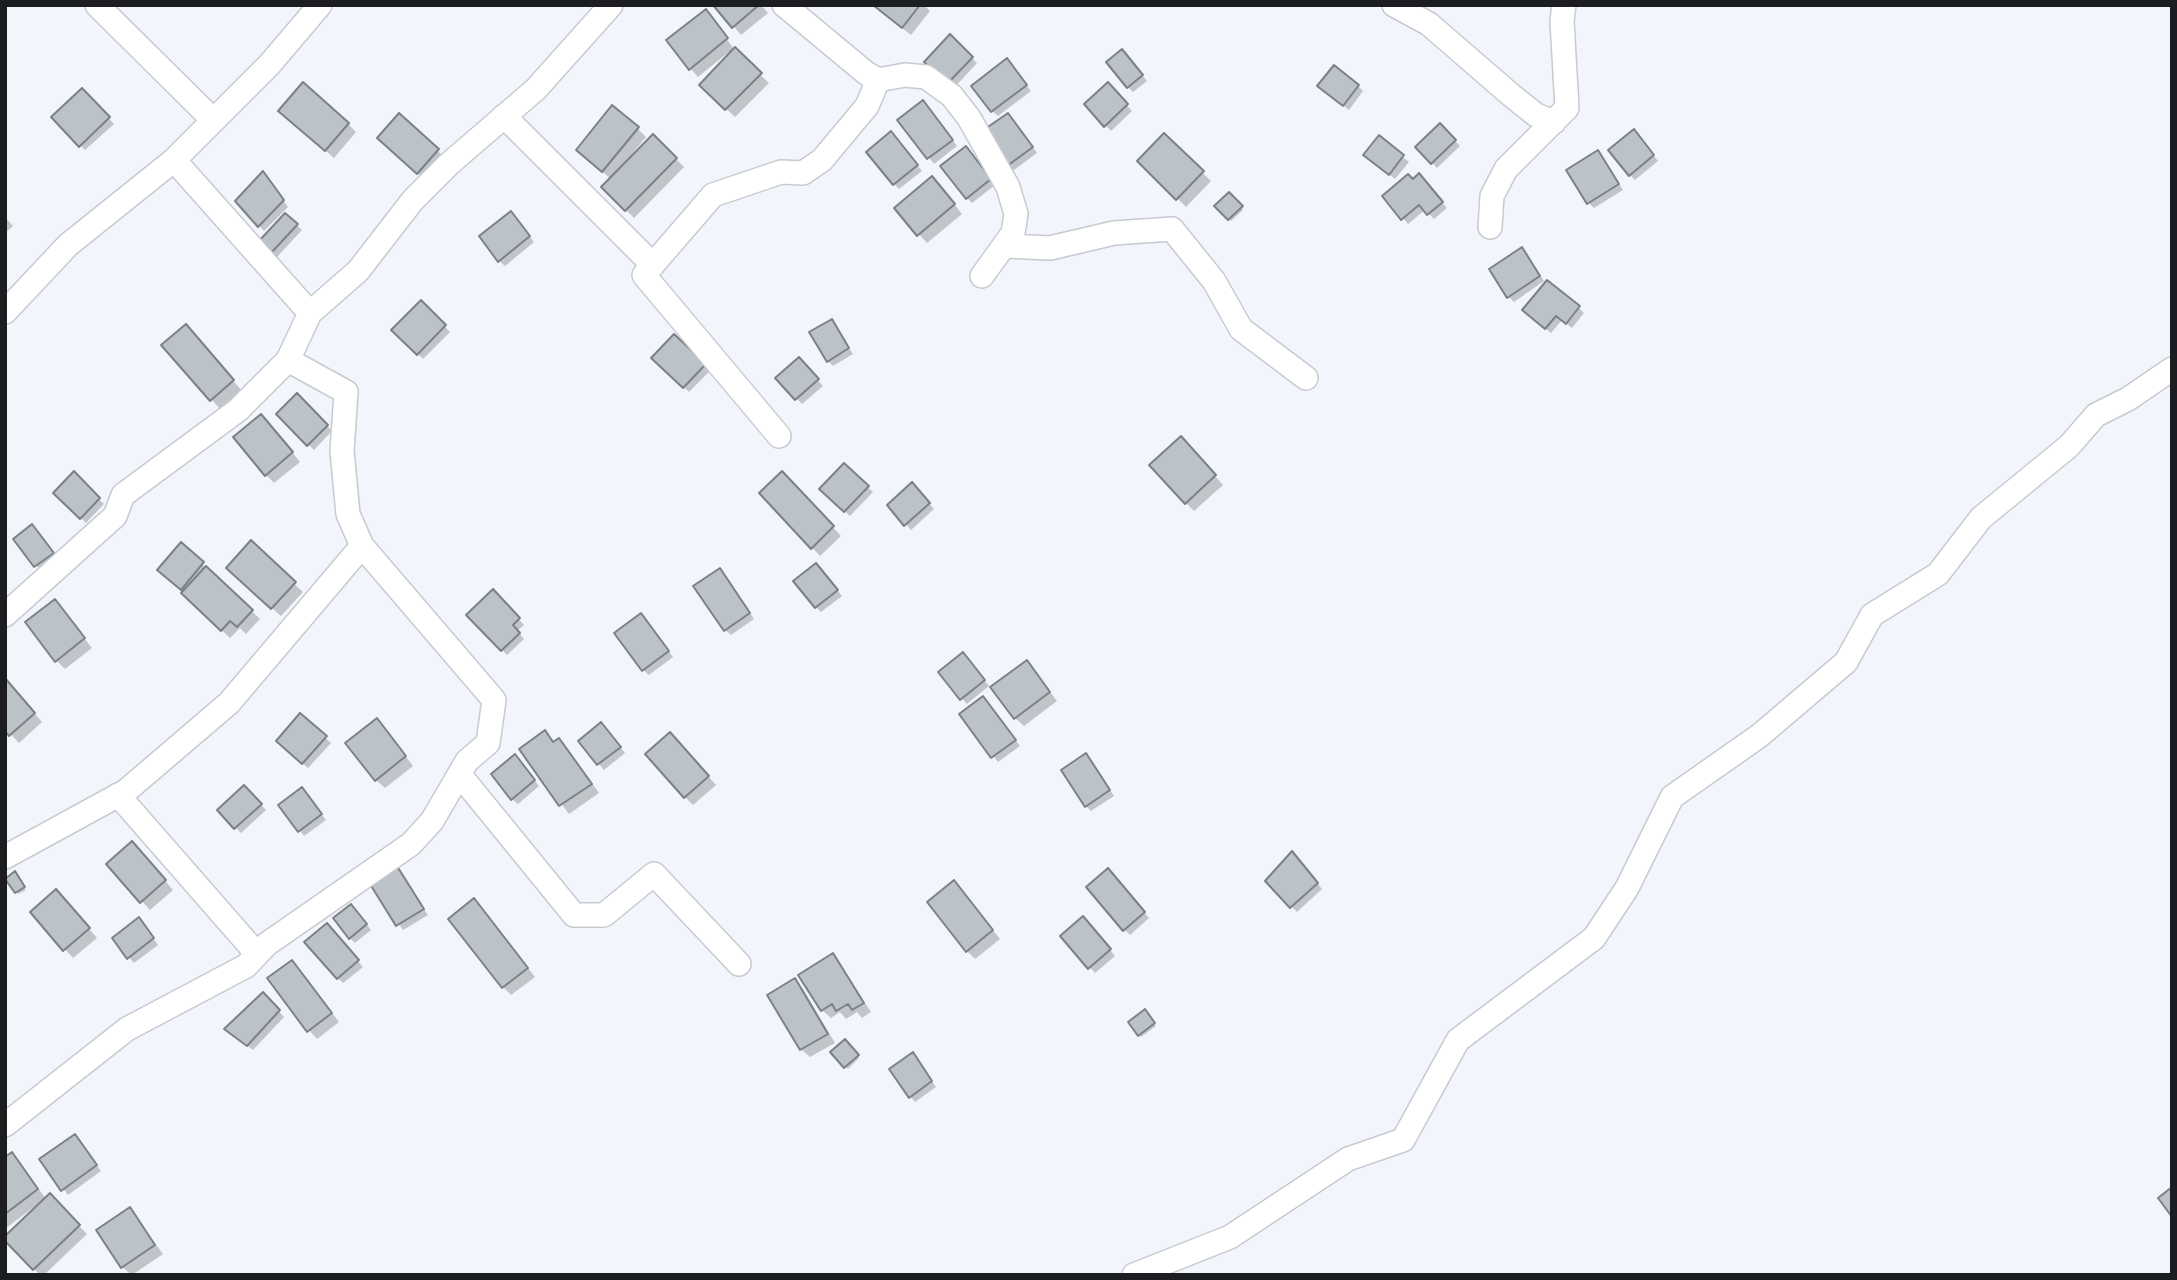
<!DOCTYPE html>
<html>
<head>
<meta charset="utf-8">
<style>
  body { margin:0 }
  #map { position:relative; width:2177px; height:1280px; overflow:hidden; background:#f2f5fc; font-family:"IBM Plex Sans",sans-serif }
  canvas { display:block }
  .frame { position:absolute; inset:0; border:7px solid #1c1d20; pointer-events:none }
</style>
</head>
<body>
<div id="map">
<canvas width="2177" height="1280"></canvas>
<div class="frame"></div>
</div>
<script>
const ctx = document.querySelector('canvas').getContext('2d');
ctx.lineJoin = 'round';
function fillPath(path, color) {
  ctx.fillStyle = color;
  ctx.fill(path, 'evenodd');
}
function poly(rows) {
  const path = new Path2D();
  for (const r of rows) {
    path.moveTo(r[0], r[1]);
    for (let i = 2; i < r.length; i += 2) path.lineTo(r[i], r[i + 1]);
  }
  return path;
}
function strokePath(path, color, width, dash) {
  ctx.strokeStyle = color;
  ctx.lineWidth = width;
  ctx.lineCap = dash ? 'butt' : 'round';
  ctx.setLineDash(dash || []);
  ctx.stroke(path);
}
fillPath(poly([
  [716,5,761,5,768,13,741,35],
  [873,5,924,5,930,11,911,35],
  [706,11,734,49,769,83,735,117,701,85,730,51,698,77,690,68],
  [950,37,977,63,954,88,926,62],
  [1127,57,1147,81,1133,92,1128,87],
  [1012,66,1031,91,998,116,992,111],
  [1108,84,1132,111,1111,131,1086,104],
  [1358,86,1363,91,1349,110,1325,91],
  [82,90,114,124,85,150,54,117],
  [928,108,957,146,934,164,900,120],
  [400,115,446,159,426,181,388,146],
  [289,119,348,124,356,132,334,158],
  [1013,120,1037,153,1014,170,1008,165],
  [1440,125,1460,146,1437,168,1417,147],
  [637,128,646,137,631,155,633,157,653,136,684,167,634,218,603,187,611,179,586,158],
  [1164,136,1211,181,1186,207,1140,161],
  [1639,137,1658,161,1635,180,1630,175],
  [1379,138,1409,162,1395,179,1371,160],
  [896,139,922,171,899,189,894,184],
  [966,148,995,185,972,203,967,198],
  [1598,152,1623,190,1594,208,1588,202],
  [263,173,288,207,264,231,237,201],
  [1413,181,1424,181,1447,208,1434,219,1425,210,1408,224,1403,218],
  [941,187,962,214,927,243,896,209],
  [1229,194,1243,210,1231,221,1216,206],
  [285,215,302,230,277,257,261,241],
  [5,217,13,226,5,233],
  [516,219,534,242,505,266,499,261],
  [1527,255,1544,281,1514,302,1509,297],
  [421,303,450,332,423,359,394,330],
  [1579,308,1584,313,1572,328,1562,320,1551,333,1530,316],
  [831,321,853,354,833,366,828,361],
  [194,334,241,390,220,409,164,345],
  [674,337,710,371,689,392,654,358],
  [799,359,823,386,802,404,778,378],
  [297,395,332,431,314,450,278,414],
  [269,424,300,462,274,483,266,475],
  [1189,447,1223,485,1194,511,1186,503],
  [844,465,873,492,850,516,822,489],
  [782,473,841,536,820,556,761,493],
  [74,474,104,504,86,523,56,493],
  [917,490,934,509,911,530,906,524],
  [37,532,58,559,41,571,15,539],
  [251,543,303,592,281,616,236,576],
  [181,544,260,619,246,634,240,628,230,638,164,575],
  [821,570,842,596,821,612,816,607],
  [725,575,754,619,731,635,725,630],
  [493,592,524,625,517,631,524,639,507,655,469,615],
  [55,601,92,648,65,669,57,661],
  [646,620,673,657,649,675,643,670],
  [968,659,989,686,967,704,940,673],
  [1027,662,1057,701,1024,726,1015,718],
  [10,684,42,722,19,743,5,728],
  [988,704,1020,746,998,762,962,714],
  [301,715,331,743,308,768,278,741],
  [385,729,413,766,385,788,376,780],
  [606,730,625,753,604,770,580,741],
  [545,732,555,744,559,740,568,749,599,793,569,814,521,749],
  [678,743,716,785,693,805,685,797],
  [1091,761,1114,796,1091,811,1086,806],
  [520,762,539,786,518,804,512,799],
  [244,787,266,810,241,833,219,811],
  [307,795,326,820,304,836,280,805],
  [140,851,173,890,150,910,108,864],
  [1298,859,1322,889,1297,912,1267,881],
  [397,869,428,915,403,930,372,884],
  [16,876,26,890,18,894,7,878],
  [1113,876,1149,918,1130,935,1125,930],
  [962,891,1000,939,975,959,967,951],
  [64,900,97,938,73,958,32,912],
  [482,909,535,977,511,995,503,987],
  [356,911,371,930,355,943,350,938],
  [1088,923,1115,956,1095,973,1062,936],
  [144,925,158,945,134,963,114,939],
  [332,931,363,967,343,983,338,978],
  [832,955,871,1012,862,1018,857,1012,846,1019,840,1012,831,1018,822,1010],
  [292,962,339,1022,317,1039,309,1030],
  [795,980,803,989,835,1043,810,1057,801,1049],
  [263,995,284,1017,253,1050,232,1034],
  [1147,1013,1156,1026,1141,1037,1139,1034],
  [844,1042,859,1058,848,1069,833,1052],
  [918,1060,936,1087,915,1102,910,1096],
  [75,1136,101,1171,68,1195,42,1160],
  [5,1159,20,1163,46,1199,50,1196,87,1234,44,1275,40,1275,5,1238,41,1205,39,1203,5,1229],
  [130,1209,163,1254,132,1275,122,1267,98,1230]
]), '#0003');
const building = poly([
  [713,5,759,5,732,28,713,5],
  [873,5,920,5,902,28,873,5],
  [706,9,728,38,689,70,666,40,706,9],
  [950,34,973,57,947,84,924,62,950,34],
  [735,47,762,73,725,110,699,85,735,47],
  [1122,49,1143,75,1127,88,1106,62,1122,49],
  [1007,58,1027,85,991,112,971,86,1007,58],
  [1334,65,1359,85,1343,106,1317,86,1334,65],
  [303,82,349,123,325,151,278,111,303,82],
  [1108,82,1128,104,1104,127,1084,104,1108,82],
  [82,88,110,117,79,147,51,117,82,88],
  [923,100,953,140,927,159,897,120,923,100],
  [612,105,639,127,602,172,576,150,612,105],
  [399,113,439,149,417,174,377,138,399,113],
  [1008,113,1033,147,1007,166,982,131,1008,113],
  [1440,123,1456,140,1431,164,1415,147,1440,123],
  [1634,129,1654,155,1629,176,1608,150,1634,129],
  [891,131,918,165,893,185,866,152,891,131],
  [1164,133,1204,171,1176,200,1137,161,1164,133],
  [653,134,677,158,625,211,601,187,653,134],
  [1379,135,1404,155,1389,175,1363,155,1379,135],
  [966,146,991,179,966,199,940,166,966,146],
  [1598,150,1619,184,1587,204,1566,170,1598,150],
  [263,171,284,200,258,227,235,201,263,171],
  [1419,173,1443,202,1427,215,1419,205,1401,220,1382,196,1408,174,1413,179,1419,173],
  [932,176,955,204,917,236,894,208,932,176],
  [1229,192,1243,206,1228,220,1214,206,1229,192],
  [511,211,530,236,498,262,479,236,511,211],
  [285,213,298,224,271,253,259,241,285,213],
  [1522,247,1540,276,1507,298,1489,269,1522,247],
  [1547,280,1580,306,1566,324,1556,316,1545,329,1522,310,1547,280],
  [421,300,446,325,417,355,391,330,421,300],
  [832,319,849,348,827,362,809,332,832,319],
  [186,324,234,380,210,401,161,345,186,324],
  [674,334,706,364,683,388,651,358,674,334],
  [799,357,819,379,795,400,775,378,799,357],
  [297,393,328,425,307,446,276,414,297,393],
  [261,414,293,452,265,476,233,437,261,414],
  [1181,436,1216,475,1185,504,1149,465,1181,436],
  [844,463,869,486,844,512,819,489,844,463],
  [74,471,100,498,80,519,53,493,74,471],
  [782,471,834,526,811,549,759,493,782,471],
  [912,482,930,503,904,526,887,505,912,482],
  [32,524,54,553,34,567,13,539,32,524],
  [251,540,296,582,271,609,226,568,251,540],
  [181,542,204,562,181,590,157,570,181,542],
  [816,563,838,590,815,608,793,581,816,563],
  [206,566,253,610,237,627,230,621,221,631,181,593,206,566],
  [720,568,750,613,724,631,693,586,720,568],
  [493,589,520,618,513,625,520,633,501,651,466,615,493,589],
  [55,599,85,638,55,662,25,622,55,599],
  [641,613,669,651,642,671,614,633,641,613],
  [963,652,985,680,960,700,938,672,963,652],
  [1027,660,1050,692,1014,719,990,687,1027,660],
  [5,678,35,713,9,736,5,731,5,678],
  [983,696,1016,740,991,758,959,714,983,696],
  [300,713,327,736,302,764,276,741,300,713],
  [377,718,406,756,375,781,345,743,377,718],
  [601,722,621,747,597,765,578,741,601,722],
  [545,730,553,742,559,738,592,784,559,806,519,749,545,730],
  [670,732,709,776,684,798,645,754,670,732],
  [1086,753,1110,790,1085,807,1061,770,1086,753],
  [515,754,535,780,511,800,491,774,515,754],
  [244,785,262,804,234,829,217,810,244,785],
  [302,787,322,814,298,832,278,805,302,787],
  [132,841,166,880,140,903,106,864,132,841],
  [1292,851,1318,883,1290,908,1265,881,1292,851],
  [397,866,424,909,396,926,370,884,397,866],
  [1108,868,1145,912,1123,931,1086,887,1108,868],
  [15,871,25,887,15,893,5,879,15,871],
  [954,880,993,930,966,952,927,902,954,880],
  [56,889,90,928,63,951,30,912,56,889],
  [474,898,528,968,502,988,448,919,474,898],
  [351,904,367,924,349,939,333,918,351,904],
  [1083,916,1111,949,1088,969,1060,936,1083,916],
  [139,917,154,938,127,959,112,938,139,917],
  [327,923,359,960,337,979,304,942,327,923],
  [833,953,864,1003,852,1010,848,1004,836,1011,832,1004,821,1011,798,975,833,953],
  [292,960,332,1013,307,1032,267,978,292,960],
  [795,978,828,1034,800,1050,767,995,795,978],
  [263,992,280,1010,247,1046,224,1029,263,992],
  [1145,1009,1155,1023,1138,1036,1128,1022,1145,1009],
  [845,1039,859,1055,844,1068,830,1052,845,1039],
  [913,1052,932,1081,909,1098,889,1069,913,1052],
  [75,1134,97,1165,61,1191,39,1159,75,1134],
  [12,1152,38,1189,5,1214,5,1157,12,1152],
  [2172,1187,2172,1217,2158,1198,2172,1187],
  [50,1193,80,1225,33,1270,5,1241,5,1236,50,1193],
  [130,1207,155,1245,121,1268,96,1230,130,1207]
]);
fillPath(building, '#bcc3c8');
strokePath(building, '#7b8186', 2);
const minor = poly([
  [97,5,212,119],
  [784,5,866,73,878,80,905,75,926,77,952,96,969,118,1008,187,1016,214,1013,233,982,276],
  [1394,5,1429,24,1511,95,1536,115,1554,122],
  [504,116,653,265],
  [174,160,310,313],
  [1490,227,1492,196,1506,169,1567,108,1562,21,1564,5],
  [1005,246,1050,248,1114,233,1172,229,1214,281,1241,329,1306,378],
  [5,312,68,245,174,160,269,65,320,5],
  [779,436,644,275,713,195,781,172,803,173,822,160,867,106,878,80],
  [5,615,115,516,123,495,238,410,288,360,310,313,358,271,413,200,449,164,536,89,611,5],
  [460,775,574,915,604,915,654,874,739,964],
  [118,795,257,954],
  [5,857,126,791,229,703,362,546],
  [5,1125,127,1029,246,966,267,944,411,844,432,821,467,761,488,743,494,700,362,546,348,514,342,451,346,392,288,360],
  [1134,1275,1230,1237,1348,1159,1403,1140,1458,1040,1594,938,1627,888,1672,797,1759,736,1846,662,1872,615,1938,574,1981,518,2069,446,2096,415,2128,399,2172,369]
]);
strokePath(minor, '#c8cad1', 26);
strokePath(minor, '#fff', 23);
</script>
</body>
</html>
